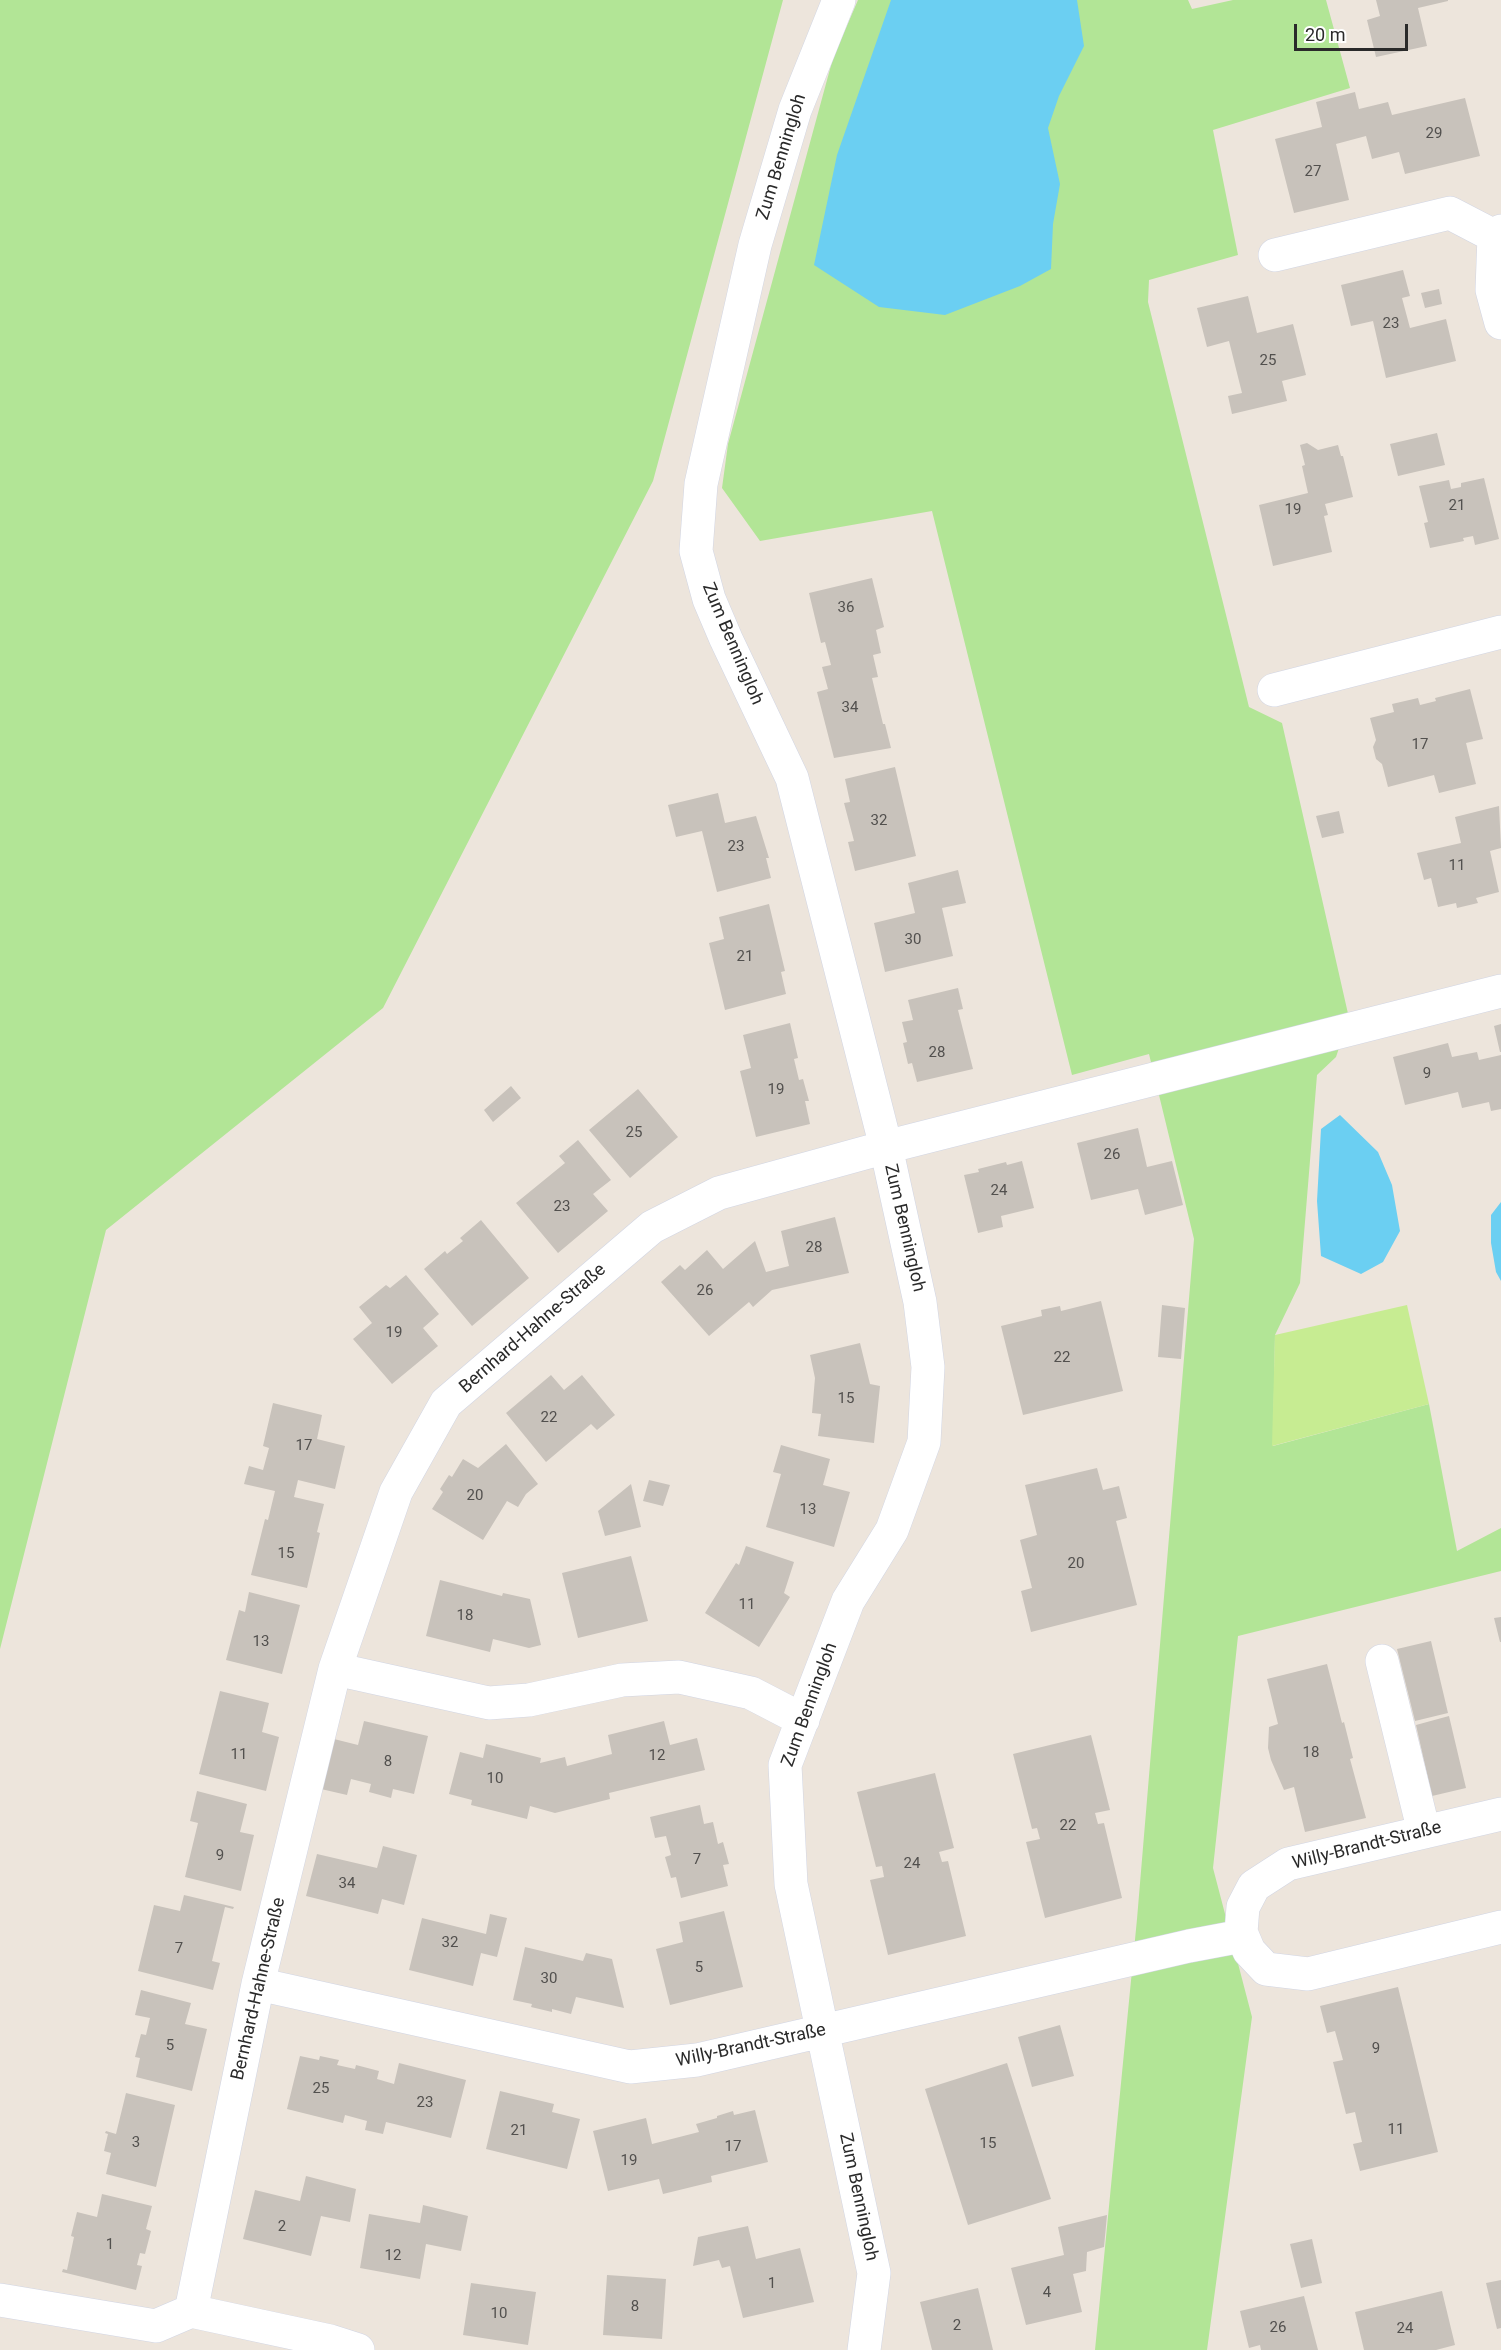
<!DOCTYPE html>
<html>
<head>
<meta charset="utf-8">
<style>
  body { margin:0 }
  #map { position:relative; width:1501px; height:2350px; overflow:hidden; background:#ede5dc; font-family:Roboto,sans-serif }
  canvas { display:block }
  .scale { position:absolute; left:1294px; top:24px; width:114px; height:27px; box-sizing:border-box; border:3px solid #2a2a2a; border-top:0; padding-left:8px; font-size:18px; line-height:21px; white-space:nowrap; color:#2a2a2a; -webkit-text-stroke:4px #fff; paint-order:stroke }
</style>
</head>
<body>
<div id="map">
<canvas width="1501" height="2350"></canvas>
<div class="scale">20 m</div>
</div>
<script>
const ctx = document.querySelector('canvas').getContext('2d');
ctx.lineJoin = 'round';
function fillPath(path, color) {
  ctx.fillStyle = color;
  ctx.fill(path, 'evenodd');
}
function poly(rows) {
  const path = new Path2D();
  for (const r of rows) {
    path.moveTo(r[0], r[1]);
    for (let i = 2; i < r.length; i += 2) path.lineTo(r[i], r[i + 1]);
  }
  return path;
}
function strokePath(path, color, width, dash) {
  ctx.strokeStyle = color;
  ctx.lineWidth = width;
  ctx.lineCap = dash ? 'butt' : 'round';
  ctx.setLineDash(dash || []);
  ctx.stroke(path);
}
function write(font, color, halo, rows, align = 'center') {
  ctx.font = font + ' Roboto,sans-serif';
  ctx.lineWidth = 4.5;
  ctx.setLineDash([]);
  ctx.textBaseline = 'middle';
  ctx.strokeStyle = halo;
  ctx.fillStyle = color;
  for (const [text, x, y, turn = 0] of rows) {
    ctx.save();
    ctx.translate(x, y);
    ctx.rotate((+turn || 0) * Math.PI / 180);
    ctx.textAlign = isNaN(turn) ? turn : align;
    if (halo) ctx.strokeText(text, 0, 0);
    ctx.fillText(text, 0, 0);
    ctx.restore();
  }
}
fillPath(poly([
  [0,0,783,0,653,481,383,1008,106,1230,0,1649],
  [858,0,1188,0,1192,9,1233,0,1326,0,1350,88,1213,130,1238,255,1149,280,1148,302,1249,707,1282,723,1349,1018,1336,1057,1317,1075,1300,1283,1275,1335,1273,1446,1429,1404,1457,1551,1501,1528,1501,1571,1238,1636,1213,1868,1252,2017,1207,2350,1095,2350,1137,1919,1194,1239,1149,1054,1072,1075,932,511,760,541,722,488,728,444,833,58]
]), '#b2e596');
fillPath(poly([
  [1407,1305,1429,1404,1272,1446,1275,1335]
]), '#c7ec92');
fillPath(poly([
  [891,0,1077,0,1084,46,1059,96,1048,128,1060,184,1053,224,1051,269,1020,286,945,315,879,307,814,265,837,155],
  [1340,1115,1378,1152,1392,1185,1400,1231,1383,1262,1361,1274,1321,1256,1317,1201,1321,1129],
  [1501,1202,1501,1281,1496,1272,1491,1243,1491,1215]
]), '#6bcff2');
fillPath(poly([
  [1376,0,1448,0,1448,1,1418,8,1427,46,1376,57,1367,20,1380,16],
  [1355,92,1359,109,1388,102,1392,115,1465,98,1480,156,1405,174,1399,152,1372,159,1366,136,1336,144,1349,200,1294,213,1275,139,1322,127,1316,102],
  [1403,270,1410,296,1402,298,1410,328,1446,319,1456,361,1386,378,1373,321,1351,326,1341,285],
  [1439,289,1442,304,1425,308,1421,293],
  [1248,296,1257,333,1293,324,1306,375,1282,381,1287,401,1232,414,1228,396,1242,393,1229,341,1207,347,1197,308],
  [1437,433,1445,465,1398,476,1390,444],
  [1307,443,1318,450,1338,445,1341,456,1343,456,1353,497,1325,504,1328,515,1324,516,1332,552,1273,566,1259,505,1308,493,1302,466,1305,465,1300,445],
  [1484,478,1499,539,1475,545,1473,536,1463,538,1464,541,1430,548,1424,523,1428,522,1419,486,1449,480,1451,489,1461,487,1461,483],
  [872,578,884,627,876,630,881,653,873,655,878,677,872,678,883,724,885,724,891,748,834,758,817,692,828,689,822,667,831,665,825,642,821,643,809,593],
  [1470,689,1483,739,1466,743,1476,784,1439,793,1434,775,1388,787,1382,764,1376,759,1373,747,1376,740,1370,718,1394,712,1392,704,1418,698,1420,705,1436,701,1435,698],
  [895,767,916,856,855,871,848,842,854,841,844,803,850,802,845,779],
  [718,793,725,823,756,816,769,858,766,858,771,878,717,892,702,831,676,837,668,805],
  [1499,806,1501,848,1490,851,1499,892,1476,898,1478,903,1457,908,1456,903,1438,907,1431,878,1424,880,1417,853,1461,843,1455,817],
  [1339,811,1344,833,1322,838,1316,816],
  [958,870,966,903,942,908,953,956,885,972,874,923,915,913,908,883],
  [769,904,785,971,781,972,786,994,725,1010,709,943,724,939,719,917],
  [958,988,963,1009,958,1010,973,1069,917,1082,912,1063,908,1064,903,1043,907,1042,902,1022,913,1020,908,1000],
  [790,1023,798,1058,794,1059,799,1080,803,1079,809,1101,805,1101,810,1124,756,1137,740,1071,751,1068,743,1035],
  [1501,1024,1501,1052,1500,1052,1494,1026],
  [1448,1043,1452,1057,1477,1052,1479,1060,1501,1055,1501,1109,1491,1111,1489,1102,1462,1108,1458,1092,1405,1105,1393,1057],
  [511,1086,521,1098,493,1122,484,1110],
  [638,1089,678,1137,630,1178,589,1130],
  [1138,1128,1147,1167,1172,1161,1183,1205,1145,1215,1138,1189,1091,1200,1077,1143],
  [578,1140,611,1180,593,1194,608,1211,558,1253,516,1203,565,1163,559,1156],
  [1022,1161,1034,1208,1001,1216,1003,1227,978,1233,964,1175,979,1172,978,1169,1006,1162,1007,1165],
  [835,1217,849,1273,772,1290,753,1307,749,1302,709,1336,661,1282,680,1265,685,1270,707,1250,723,1269,755,1241,766,1272,789,1266,781,1231],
  [481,1220,529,1278,472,1326,424,1269,445,1251,447,1254,463,1241,460,1238],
  [406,1275,439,1314,423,1328,438,1346,392,1384,353,1339,372,1323,359,1307,386,1285,390,1288],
  [1101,1301,1123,1391,1023,1415,1001,1326,1042,1316,1041,1310,1060,1306,1061,1311],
  [1162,1305,1185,1308,1181,1359,1158,1357],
  [860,1343,870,1384,880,1386,874,1443,818,1436,821,1414,812,1413,815,1378,810,1355],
  [551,1375,564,1390,582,1375,615,1415,597,1430,591,1424,546,1462,506,1413],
  [273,1403,322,1415,317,1439,345,1446,335,1489,298,1480,294,1497,324,1504,317,1532,320,1533,307,1588,251,1575,265,1519,268,1520,275,1491,244,1484,249,1466,263,1470,269,1448,263,1446],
  [506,1444,538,1484,526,1494,518,1507,507,1501,483,1540,432,1509,443,1492,440,1489,449,1475,452,1477,463,1459,478,1468],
  [781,1445,830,1459,823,1485,850,1492,834,1547,766,1527,781,1474,773,1472],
  [1097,1468,1103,1490,1119,1486,1127,1518,1116,1521,1137,1605,1031,1632,1021,1591,1032,1588,1020,1540,1037,1535,1025,1485],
  [649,1480,670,1485,663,1506,643,1501],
  [631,1484,641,1527,605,1536,598,1511],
  [746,1546,794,1562,784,1593,790,1597,759,1647,705,1613,736,1563,739,1565],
  [631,1556,648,1621,578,1638,562,1573],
  [440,1580,502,1596,503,1593,530,1599,541,1645,529,1648,493,1639,490,1652,426,1636],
  [249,1592,300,1605,282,1674,226,1660,239,1610,245,1612],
  [1501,1617,1501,1642,1500,1642,1494,1618],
  [1431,1641,1448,1713,1415,1721,1397,1649],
  [1327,1664,1342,1723,1344,1722,1353,1758,1350,1759,1366,1818,1305,1832,1294,1787,1284,1790,1271,1760,1268,1748,1269,1727,1278,1724,1267,1679],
  [220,1691,269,1703,262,1732,279,1737,266,1791,199,1774],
  [1449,1716,1466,1788,1432,1796,1416,1725],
  [364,1721,428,1736,414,1794,393,1789,391,1798,369,1792,371,1784,351,1779,347,1795,321,1789,334,1739,358,1745],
  [664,1721,670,1745,697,1738,705,1770,609,1793,610,1799,555,1813,530,1806,527,1819,471,1805,472,1800,449,1794,460,1752,483,1758,486,1744,541,1758,540,1763,565,1757,567,1766,612,1754,608,1735],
  [1091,1735,1110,1810,1095,1813,1098,1824,1104,1823,1122,1898,1045,1918,1026,1842,1040,1839,1037,1828,1032,1829,1013,1754],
  [935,1773,954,1848,939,1852,942,1862,948,1861,966,1936,888,1955,870,1880,884,1877,882,1866,876,1867,857,1792],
  [197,1791,247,1804,240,1832,254,1835,241,1891,185,1877,198,1823,190,1821],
  [700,1805,704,1824,713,1822,718,1844,723,1842,729,1864,723,1865,728,1886,681,1898,676,1877,671,1878,665,1857,671,1855,666,1836,655,1838,650,1817],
  [383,1846,417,1855,404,1905,382,1899,378,1914,306,1896,317,1854,377,1868],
  [184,1895,234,1907,233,1909,225,1907,212,1961,220,1963,213,1990,138,1971,154,1905,180,1911],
  [724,1911,743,1987,670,2005,656,1949,683,1942,679,1922],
  [490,1914,507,1918,497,1957,481,1953,473,1986,409,1970,422,1918,486,1934],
  [525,1947,583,1961,586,1953,612,1959,624,2008,576,1997,571,2014,552,2009,552,2012,531,2007,532,2004,513,2000],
  [1398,1987,1438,2152,1360,2171,1353,2144,1362,2142,1355,2112,1346,2114,1333,2062,1343,2060,1335,2031,1327,2033,1320,2006],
  [141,1990,191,2003,185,2024,207,2029,192,2091,136,2077,140,2058,135,2057,141,2034,146,2035,150,2018,135,2015],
  [1060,2025,1074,2076,1032,2087,1018,2037],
  [300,2056,319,2060,320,2056,339,2060,337,2065,355,2069,356,2065,379,2071,377,2079,394,2084,399,2063,466,2080,451,2138,386,2122,383,2134,365,2130,367,2121,345,2115,343,2123,287,2109],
  [1007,2063,1051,2199,968,2225,925,2089],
  [500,2091,554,2104,552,2112,580,2119,567,2169,486,2149],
  [126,2093,175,2105,156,2187,106,2174,111,2153,104,2151,108,2134,105,2133,106,2131,116,2134],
  [755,2110,768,2162,711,2176,712,2182,663,2194,659,2179,608,2191,593,2131,646,2118,652,2144,699,2132,696,2124,717,2118,717,2116,733,2111,734,2115],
  [306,2176,356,2189,350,2222,321,2216,311,2256,243,2239,255,2190,300,2201],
  [102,2194,152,2206,146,2229,151,2231,145,2254,140,2253,137,2265,142,2266,136,2290,62,2272,63,2269,67,2270,74,2237,71,2236,77,2212,97,2217],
  [423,2205,468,2216,461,2251,426,2244,420,2279,360,2268,369,2214,420,2223],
  [1107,2215,1104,2247,1087,2252,1086,2271,1073,2274,1082,2312,1026,2325,1011,2268,1064,2255,1058,2227],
  [748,2226,756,2259,800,2248,814,2302,743,2318,730,2266,722,2268,719,2260,693,2266,698,2237],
  [1312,2239,1322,2283,1301,2288,1290,2244],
  [607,2275,666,2279,662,2339,603,2335],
  [1501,2280,1501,2328,1497,2329,1486,2283],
  [471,2283,536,2292,528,2345,463,2335],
  [978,2288,993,2350,932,2350,920,2302],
  [1442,2291,1455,2345,1436,2350,1364,2350,1355,2312],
  [1304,2296,1318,2350,1261,2350,1260,2345,1249,2348,1240,2311]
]), '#c8c2bb');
const minor = poly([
  [839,0,795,110,755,245,701,484,696,551,709,599,726,639,792,778,886,1147,920,1302,928,1367,924,1442,892,1530,848,1601,785,1765,791,1884,874,2273,864,2350],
  [1501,231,1494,236,1492,290,1501,323],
  [1275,255,1450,213,1494,236],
  [1274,690,1501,632],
  [1382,1661,1424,1832],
  [335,1669,489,1703,529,1700,622,1680,679,1677,751,1693,803,1720],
  [1501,1814,1288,1864,1254,1886,1243,1907,1241,1932,1249,1951,1266,1969,1308,1974,1501,1927],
  [258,1984,630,2067,697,2060,1189,1946,1242,1936],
  [0,2300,156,2326,191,2311,330,2341,358,2350],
  [191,2311,258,1984,335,1669,396,1492,446,1403,652,1227,719,1193,886,1147,1501,991]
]);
strokePath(minor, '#d1d5e3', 34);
strokePath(minor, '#fff', 33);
write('15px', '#52504e', null, [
  ["29",1434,134],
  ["27",1313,172],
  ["23",1391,324],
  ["25",1268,361],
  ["21",1457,506],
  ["19",1293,510],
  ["36",846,608],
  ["34",850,708],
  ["17",1420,745],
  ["32",879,821],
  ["23",736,847],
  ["11",1457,866],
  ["30",913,940],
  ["21",745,957],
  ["28",937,1053],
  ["9",1427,1074],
  ["19",776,1090],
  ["25",634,1133],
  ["26",1112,1155],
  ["24",999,1191],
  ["23",562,1207],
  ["28",814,1248],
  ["26",705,1291],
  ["19",394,1333],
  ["22",1062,1358],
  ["15",846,1399],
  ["22",549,1418],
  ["17",304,1446],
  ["20",475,1496],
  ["13",808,1510],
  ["15",286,1554],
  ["20",1076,1564],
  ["11",747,1605],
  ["18",465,1616],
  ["13",261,1642],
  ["18",1311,1753],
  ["11",239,1755],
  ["12",657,1756],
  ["8",388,1762],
  ["10",495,1779],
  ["22",1068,1826],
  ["9",220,1856],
  ["7",697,1860],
  ["24",912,1864],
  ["34",347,1884],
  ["32",450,1943],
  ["7",179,1949],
  ["5",699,1968],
  ["30",549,1979],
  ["5",170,2046],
  ["9",1376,2049],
  ["25",321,2089],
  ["23",425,2103],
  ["11",1396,2130],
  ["21",519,2131],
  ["3",136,2143],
  ["15",988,2144],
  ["17",733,2147],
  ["19",629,2161],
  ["2",282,2227],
  ["1",110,2245],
  ["12",393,2256],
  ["1",772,2284],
  ["4",1047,2293],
  ["8",635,2307],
  ["10",499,2314],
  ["2",957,2326],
  ["26",1278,2328],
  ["24",1405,2329]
]);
write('18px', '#2a2a2a', '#fff', [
  ["Zum Benningloh",782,157,-73],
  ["Zum Benningloh",732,644,67],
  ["Zum Benningloh",904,1228,77],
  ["Bernhard-Hahne-Straße",533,1329,-41],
  ["Zum Benningloh",810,1705,-70],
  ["Willy-Brandt-Straße",1367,1846,-14],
  ["Bernhard-Hahne-Straße",259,1989,-77],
  ["Willy-Brandt-Straße",751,2046,-12],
  ["Zum Benningloh",858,2197,78]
]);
</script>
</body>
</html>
